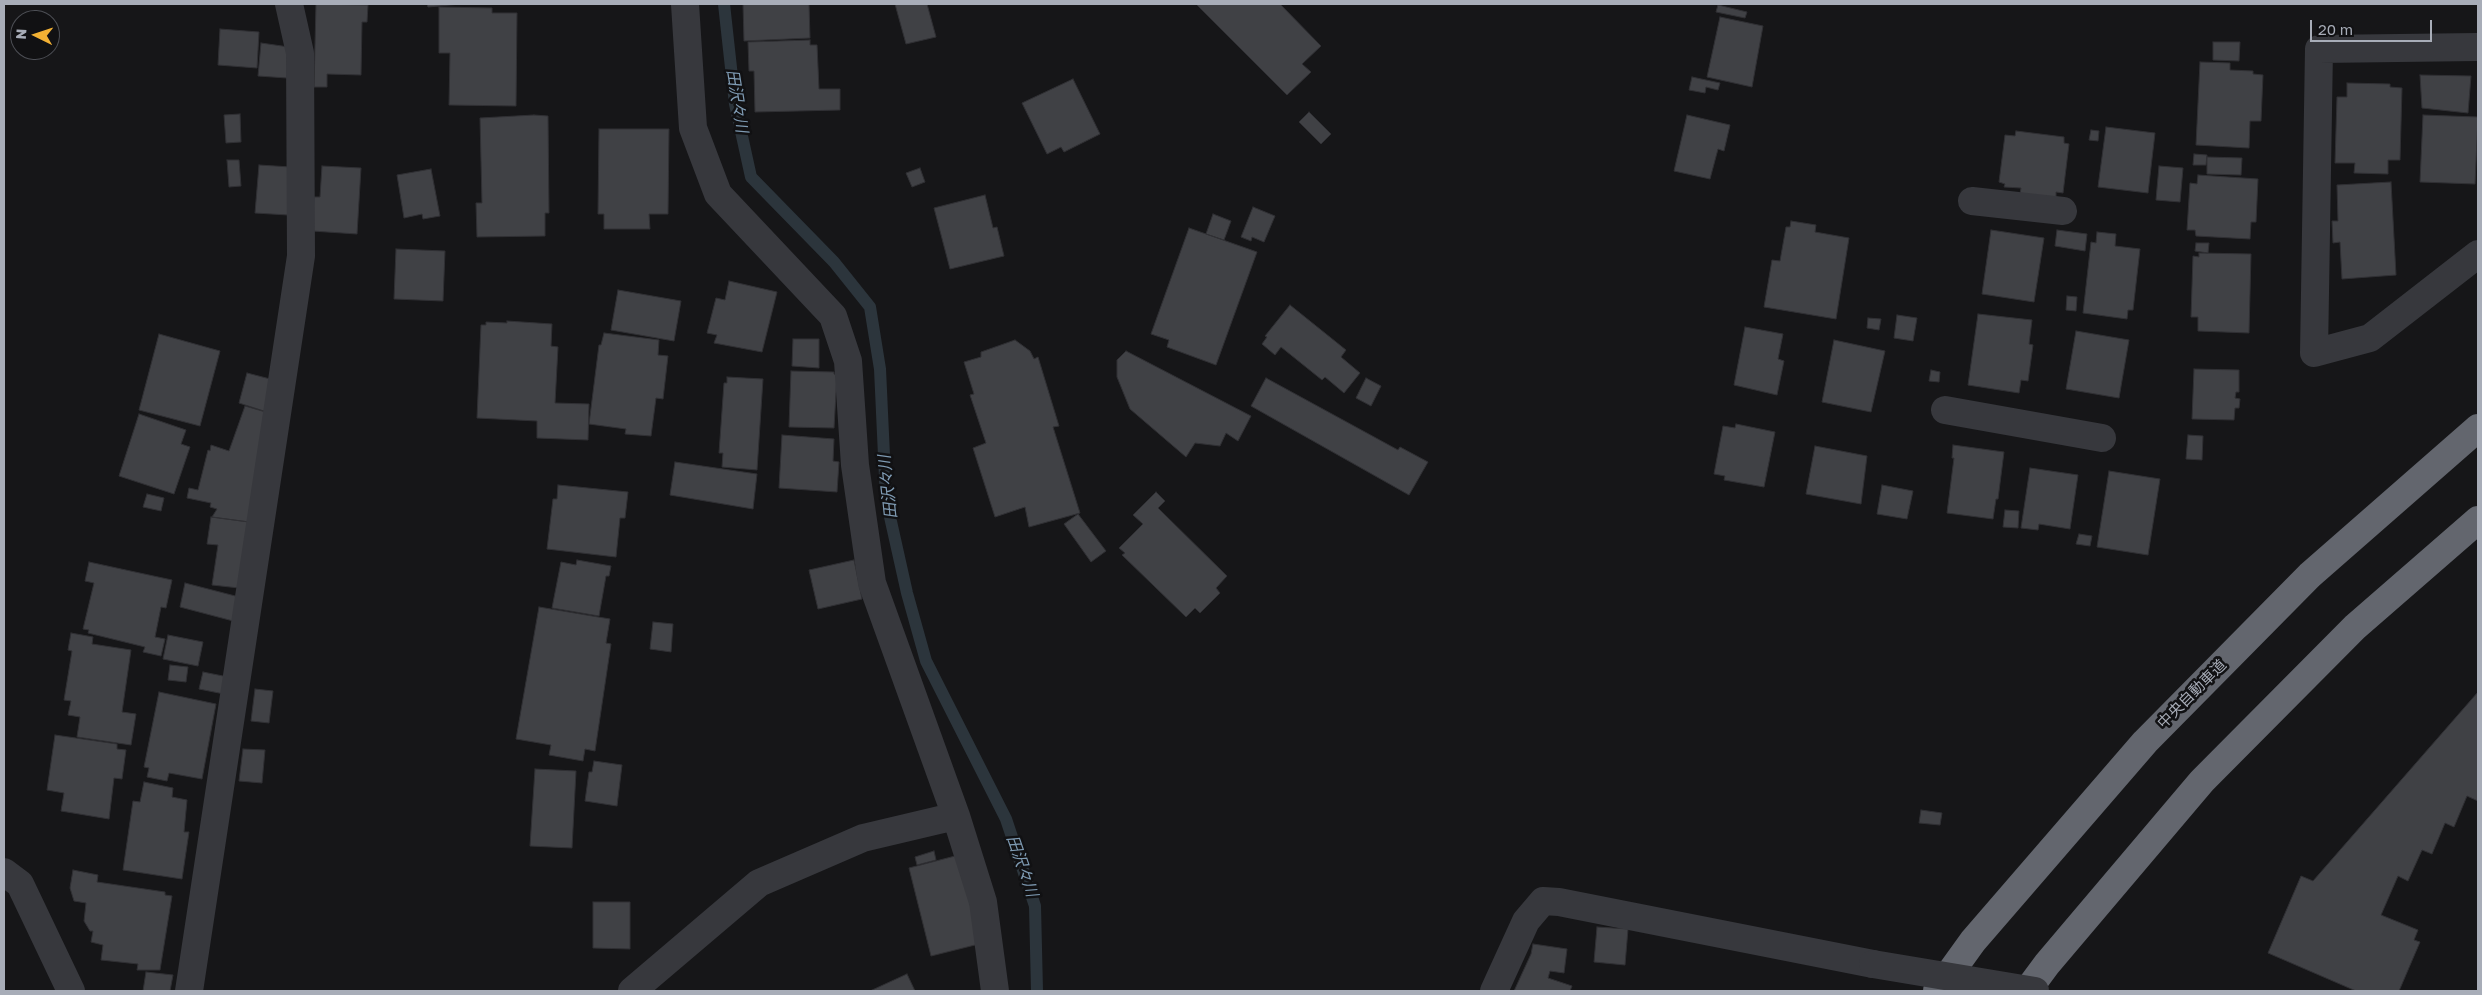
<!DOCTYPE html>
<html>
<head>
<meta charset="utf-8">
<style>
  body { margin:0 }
  #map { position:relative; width:2482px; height:995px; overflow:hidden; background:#161618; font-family:"Golos Text",sans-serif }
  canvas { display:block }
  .frame { position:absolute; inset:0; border:5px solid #a8adb8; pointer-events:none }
  .north { position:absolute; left:10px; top:10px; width:50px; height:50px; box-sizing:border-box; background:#111113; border:1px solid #4d4f55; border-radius:50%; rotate:274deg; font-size:14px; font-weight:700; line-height:20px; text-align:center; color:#a8adb8 }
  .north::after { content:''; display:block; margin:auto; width:18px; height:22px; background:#f2b134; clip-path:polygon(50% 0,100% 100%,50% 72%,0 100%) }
  .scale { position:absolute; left:2310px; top:20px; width:122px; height:22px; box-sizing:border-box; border:2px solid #a8adb8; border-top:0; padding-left:6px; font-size:15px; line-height:18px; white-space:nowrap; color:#a8adb8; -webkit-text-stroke:4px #111113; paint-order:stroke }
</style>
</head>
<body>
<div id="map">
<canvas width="2482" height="995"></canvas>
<div class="frame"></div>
<div class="north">N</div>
<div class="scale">20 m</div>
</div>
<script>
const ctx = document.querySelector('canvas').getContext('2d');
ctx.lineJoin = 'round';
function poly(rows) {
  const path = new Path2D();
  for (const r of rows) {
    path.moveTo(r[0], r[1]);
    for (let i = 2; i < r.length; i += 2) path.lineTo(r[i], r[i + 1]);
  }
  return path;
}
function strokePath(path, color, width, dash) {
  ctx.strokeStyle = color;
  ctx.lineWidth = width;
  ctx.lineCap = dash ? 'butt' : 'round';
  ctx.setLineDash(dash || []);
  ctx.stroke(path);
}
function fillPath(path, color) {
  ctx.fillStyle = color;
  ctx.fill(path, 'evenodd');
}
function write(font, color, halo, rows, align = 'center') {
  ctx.font = font + ' "Golos Text","Noto Sans JP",sans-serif';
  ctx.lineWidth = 5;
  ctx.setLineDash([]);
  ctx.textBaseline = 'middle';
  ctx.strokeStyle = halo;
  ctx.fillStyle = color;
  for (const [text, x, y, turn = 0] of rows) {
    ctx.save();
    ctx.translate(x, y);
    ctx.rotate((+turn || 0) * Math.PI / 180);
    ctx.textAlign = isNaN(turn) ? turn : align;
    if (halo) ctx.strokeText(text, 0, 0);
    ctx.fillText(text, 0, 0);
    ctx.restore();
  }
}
strokePath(poly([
  [724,4,735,104,751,177,834,262,870,307,880,369,886,499,907,593,926,661,1006,819,1035,906,1037,991]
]), '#2c353c', 12);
const building = poly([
  [316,4,368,5,367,22,362,22,361,75,327,74,327,87,314,87,316,4],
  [427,4,461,4,428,7,427,4],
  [743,4,809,4,810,38,744,41,743,4],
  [895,4,927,4,936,37,906,44,895,4],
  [1196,4,1280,4,1321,46,1302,64,1311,72,1287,95,1196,4],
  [1718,5,1747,12,1745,18,1716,12,1718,5],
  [439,7,492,8,492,13,517,13,516,106,449,105,450,53,439,53,439,7],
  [1720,17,1763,26,1752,87,1707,77,1720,17],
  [220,29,259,32,257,68,218,65,220,29],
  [810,40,810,45,817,45,819,89,840,89,840,110,755,112,754,71,749,71,748,42,810,40],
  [2213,42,2240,42,2239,61,2213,60,2213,42],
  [261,43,289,47,287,78,258,76,261,43],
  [2200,62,2230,63,2230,70,2253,71,2253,74,2263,75,2261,121,2250,121,2249,148,2196,145,2200,62],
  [2420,75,2471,76,2468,113,2422,108,2420,75],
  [1692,77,1720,83,1718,90,1706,87,1705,93,1689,90,1692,77],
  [1073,79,1100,134,1064,152,1061,147,1047,154,1022,103,1073,79],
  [2347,83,2390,84,2390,87,2402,88,2400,160,2388,160,2388,174,2354,173,2355,163,2335,163,2337,97,2347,97,2347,83],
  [1309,112,1331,134,1321,144,1299,122,1309,112],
  [240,114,241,142,226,143,224,115,240,114],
  [534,115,548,116,549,213,545,213,545,236,477,237,476,203,482,203,480,118,534,115],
  [1687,115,1730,125,1724,151,1718,149,1710,179,1674,171,1687,115],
  [2423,115,2478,117,2475,184,2420,182,2423,115],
  [2106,127,2155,133,2148,193,2098,187,2106,127],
  [599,129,669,129,668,214,649,214,650,229,604,229,604,214,598,214,599,129],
  [2091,130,2099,131,2098,141,2089,140,2091,130],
  [2016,131,2064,137,2064,143,2069,144,2063,193,2056,192,2056,199,2020,194,2021,188,2004,187,2005,184,1999,182,2005,135,2015,136,2016,131],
  [2194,154,2207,155,2206,165,2193,165,2194,154],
  [2207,157,2242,158,2241,175,2207,174,2207,157],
  [227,160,239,160,241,186,229,187,227,160],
  [259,165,291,167,288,215,255,213,259,165],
  [322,166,361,168,357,234,312,231,314,197,320,197,322,166],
  [2159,166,2183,168,2180,202,2156,200,2159,166],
  [920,168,925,182,912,187,906,173,920,168],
  [431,169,440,216,423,219,422,214,404,218,397,175,431,169],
  [2198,175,2258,179,2256,222,2251,222,2250,239,2196,236,2195,230,2187,230,2190,183,2197,184,2198,175],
  [2391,182,2396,275,2342,279,2340,242,2333,243,2332,221,2338,221,2337,185,2391,182],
  [985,195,993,228,997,227,1004,256,950,269,934,208,985,195],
  [1253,207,1275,216,1264,242,1252,237,1251,241,1241,237,1253,207],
  [1213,214,1231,221,1224,240,1206,234,1213,214],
  [1791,221,1816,225,1815,232,1849,238,1836,319,1764,307,1772,260,1780,261,1786,227,1790,227,1791,221],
  [1189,228,1257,252,1216,365,1167,347,1169,340,1151,334,1189,228],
  [1991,230,2044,238,2034,302,1982,294,1991,230],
  [2057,230,2087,234,2085,251,2055,246,2057,230],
  [2097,232,2116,234,2115,246,2140,249,2133,310,2128,310,2127,319,2083,313,2091,242,2096,243,2097,232],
  [2196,243,2209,243,2208,253,2195,251,2196,243],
  [396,249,445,251,443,301,394,299,396,249],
  [2199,253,2251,254,2249,333,2198,331,2198,317,2191,317,2193,256,2199,257,2199,253],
  [729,281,777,292,762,352,714,343,717,335,707,333,716,298,725,300,729,281],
  [618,290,681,301,674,341,611,330,618,290],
  [2067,296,2077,297,2076,311,2066,310,2067,296],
  [1290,305,1346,350,1341,357,1360,373,1344,393,1325,377,1322,380,1281,347,1275,355,1262,344,1267,337,1265,336,1290,305],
  [1978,314,2032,320,2029,344,2033,345,2028,381,2021,380,2019,393,1968,385,1978,314],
  [1897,315,1917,318,1913,341,1894,338,1897,315],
  [1868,318,1881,319,1879,330,1867,328,1868,318],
  [507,321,552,324,551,346,558,347,555,403,589,404,588,440,537,438,537,421,477,418,481,325,486,325,486,322,507,323,507,321],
  [1745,327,1783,334,1778,359,1784,361,1777,395,1734,385,1745,327],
  [2076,331,2129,340,2119,398,2066,389,2076,331],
  [604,333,659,340,658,355,668,356,663,399,656,398,651,436,625,434,626,429,589,424,599,345,601,345,604,333],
  [159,334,220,351,200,426,139,410,159,334],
  [793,339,819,339,819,368,792,366,793,339],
  [1015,340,1030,351,1034,359,1038,357,1059,426,1053,427,1080,513,1029,527,1025,507,995,517,973,448,986,443,970,395,974,394,964,362,981,357,981,352,1015,340],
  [1834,340,1885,351,1871,412,1822,402,1834,340],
  [1126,351,1251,416,1238,441,1226,433,1220,446,1195,443,1186,457,1130,409,1117,377,1117,360,1126,351],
  [2194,369,2239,370,2239,392,2236,392,2235,398,2240,399,2239,408,2235,408,2234,420,2192,419,2194,369],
  [1931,370,1940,372,1939,382,1929,381,1931,370],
  [791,371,834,372,834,374,837,375,834,428,789,427,791,371],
  [247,373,274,380,267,412,239,403,247,373],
  [727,377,763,379,757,470,722,467,723,453,719,453,724,383,727,383,727,377],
  [1266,378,1398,450,1400,447,1428,462,1409,495,1251,406,1266,378],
  [1366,378,1381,386,1371,406,1356,398,1366,378],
  [245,406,269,413,249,522,212,517,217,509,210,507,211,503,187,498,189,488,198,490,208,450,210,451,211,445,229,451,245,406],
  [139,414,186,430,181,444,190,447,174,494,119,476,139,414],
  [1736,424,1775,432,1764,487,1724,480,1725,476,1714,474,1723,426,1735,428,1736,424],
  [782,435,834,439,833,461,839,462,837,492,779,488,782,435],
  [2188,435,2203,436,2202,460,2186,459,2188,435],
  [1953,445,2004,452,1998,499,1996,499,1993,519,1947,513,1954,458,1952,458,1953,445],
  [1815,446,1867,456,1861,504,1806,494,1815,446],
  [675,462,757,474,753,509,670,495,675,462],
  [2030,468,2078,475,2070,529,2039,524,2038,530,2021,528,2030,468],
  [2109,471,2160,479,2148,555,2097,547,2109,471],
  [558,485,628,492,625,518,620,518,616,557,547,549,553,499,557,499,558,485],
  [1882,485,1913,491,1907,519,1877,514,1882,485],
  [1156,492,1165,501,1158,508,1227,576,1216,588,1220,593,1200,613,1195,608,1186,617,1122,555,1125,553,1119,548,1143,524,1133,515,1156,492],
  [147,494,164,498,161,511,143,507,147,494],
  [2005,510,2019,511,2018,528,2003,527,2005,510],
  [1078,514,1106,551,1091,562,1064,524,1078,514],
  [211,517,249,522,239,588,212,585,218,545,207,544,211,517],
  [2079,534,2092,536,2090,546,2076,544,2079,534],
  [577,560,611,566,609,576,606,576,599,616,552,608,561,562,576,565,577,560],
  [854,560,862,599,818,609,809,570,854,560],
  [89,562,172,580,166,608,161,607,155,637,165,639,161,656,143,652,145,647,88,633,89,630,83,629,94,583,85,581,89,562],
  [185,583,243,598,237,622,180,607,185,583],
  [539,607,610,619,606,643,611,644,595,751,585,749,583,761,549,755,551,745,516,739,539,607],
  [653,622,673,624,671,652,650,649,653,622],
  [71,633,93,637,92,644,131,650,122,712,136,714,131,745,77,737,80,717,68,715,71,701,64,700,72,651,68,650,71,633],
  [168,635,203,642,198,666,163,659,168,635],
  [170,665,188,667,186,682,168,680,170,665],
  [203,672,233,678,229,695,199,689,203,672],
  [255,689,273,691,269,723,251,721,255,689],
  [159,692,216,704,202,779,169,773,167,781,147,777,149,768,144,767,159,692],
  [2478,692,2478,801,2467,796,2454,827,2445,823,2432,854,2422,850,2408,881,2398,876,2381,915,2418,930,2414,940,2420,942,2399,991,2356,991,2268,953,2301,876,2313,881,2478,692],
  [55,735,117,744,117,749,126,750,122,779,114,778,109,819,61,811,64,793,47,790,55,735],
  [243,749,265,750,262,783,239,781,243,749],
  [594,761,622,765,617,806,585,801,589,772,592,772,594,761],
  [535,769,576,771,572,848,530,846,535,769],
  [144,782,173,788,172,797,187,800,184,832,189,832,182,879,123,870,133,801,140,802,144,782],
  [1921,810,1942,813,1940,825,1919,823,1921,810],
  [934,851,936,860,917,865,915,857,934,851],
  [959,855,979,944,931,956,909,868,959,855],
  [73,870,98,875,97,882,165,892,165,895,172,896,160,970,137,970,138,964,101,960,103,945,91,942,93,931,90,931,84,921,86,903,74,901,70,888,73,870],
  [593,902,630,902,630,949,593,948,593,902],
  [1597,927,1628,929,1625,965,1594,962,1597,927],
  [1533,944,1567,949,1564,973,1550,971,1548,978,1572,986,1570,991,1514,991,1531,954,1533,944],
  [146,972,173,975,170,991,143,991,146,972],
  [907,974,915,991,870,991,907,974]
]);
fillPath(building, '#404145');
strokePath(building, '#303034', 1);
strokePath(poly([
  [685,4,693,128,718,194,833,316,848,361,855,465,872,583,956,816,983,902,995,991],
  [2478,47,2319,49,2314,353,2370,338,2478,254],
  [1972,201,2063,211],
  [1945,410,2102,438],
  [4,872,20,884,71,991],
  [189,991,301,256,300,53,289,4],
  [632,991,759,883,863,838,956,816],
  [1494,991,1526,921,1543,901,1559,902,1873,964]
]), '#37383d', 28);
strokePath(poly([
  [1937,991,1973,941,2145,742,2310,575,2478,428],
  [2027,991,2047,964,2202,781,2355,627,2478,520]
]), '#63666e', 28);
strokePath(poly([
  [1873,964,2035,991]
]), '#37383d', 28);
write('15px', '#a8adb8', '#111113', [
  ["中央自動車道",2192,694,-45]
]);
write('italic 16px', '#7f9bb3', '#111113', [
  ["田沢々川",737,101,81],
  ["田沢々川",888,487,-96],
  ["田沢々川",1022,866,71]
]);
</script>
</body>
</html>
